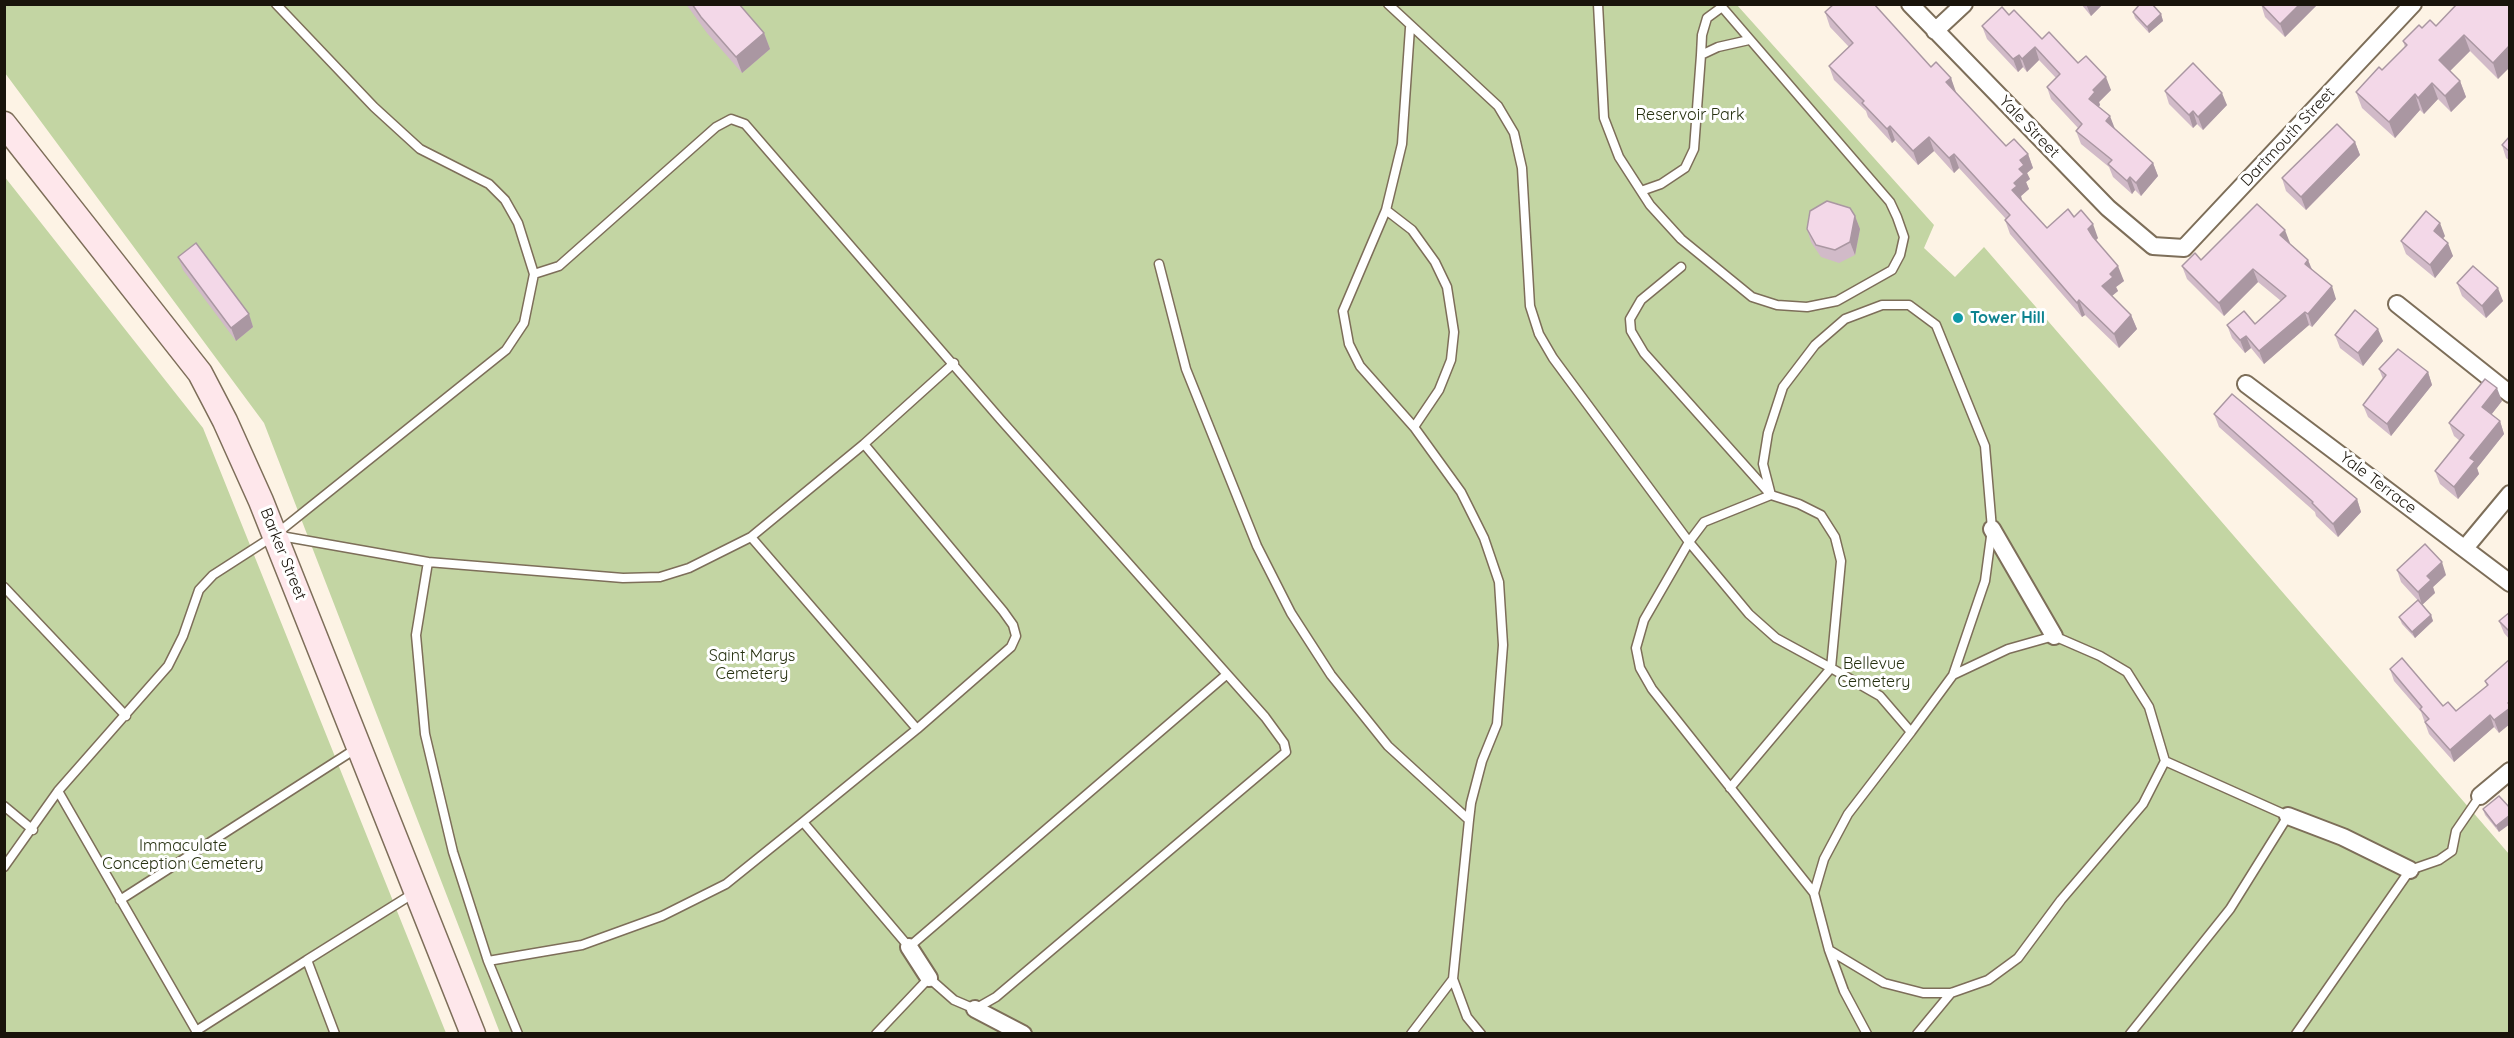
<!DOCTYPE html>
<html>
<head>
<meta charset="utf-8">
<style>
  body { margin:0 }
  #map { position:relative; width:2514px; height:1038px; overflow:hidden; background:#fdf3e5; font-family:Quicksand,sans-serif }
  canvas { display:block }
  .frame { position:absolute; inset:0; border:6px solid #19140b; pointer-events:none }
</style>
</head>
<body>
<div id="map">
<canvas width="2514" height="1038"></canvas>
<div class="frame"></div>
</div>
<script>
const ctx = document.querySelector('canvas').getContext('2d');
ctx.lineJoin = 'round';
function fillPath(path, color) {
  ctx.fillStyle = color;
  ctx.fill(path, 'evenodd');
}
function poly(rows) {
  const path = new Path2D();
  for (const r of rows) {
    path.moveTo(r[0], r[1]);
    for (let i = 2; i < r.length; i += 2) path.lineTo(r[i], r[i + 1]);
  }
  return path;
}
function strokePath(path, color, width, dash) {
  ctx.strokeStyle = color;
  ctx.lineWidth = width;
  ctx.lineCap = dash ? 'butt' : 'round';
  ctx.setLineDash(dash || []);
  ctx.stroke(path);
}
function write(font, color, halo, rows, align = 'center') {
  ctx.font = font + ' Quicksand,sans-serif';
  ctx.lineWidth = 6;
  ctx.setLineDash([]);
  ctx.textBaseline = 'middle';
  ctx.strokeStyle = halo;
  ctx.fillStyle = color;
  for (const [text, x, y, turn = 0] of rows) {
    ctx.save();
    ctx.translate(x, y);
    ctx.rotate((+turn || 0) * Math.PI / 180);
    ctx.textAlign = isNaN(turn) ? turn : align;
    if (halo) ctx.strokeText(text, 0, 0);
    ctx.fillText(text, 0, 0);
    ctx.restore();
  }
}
fillPath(poly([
  [5,4,1737,5,1934,225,1924,248,1955,277,1984,247,2509,854,2509,1033,500,1033,264,423,5,73],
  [4,176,203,428,446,1033,5,1033]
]), '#c3d5a3');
const lane = poly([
  [276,4,374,107,420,149,489,184,505,200,518,223,534,274,559,266,716,127,731,119,745,124,1001,420,1265,717,1284,743,1286,752,996,997,975,1009,954,1000,929,978,876,1034],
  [1388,4,1498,106,1514,133,1522,168,1530,306,1539,334,1553,358,1689,542,1644,620,1636,648,1640,668,1652,689,1814,893,1829,950,1884,983,1923,993,1951,993,1988,980,2018,958,2061,900,2143,804,2165,761,2149,707,2127,672,2100,656,2054,636,2008,649,1953,675,1911,732,1880,696,1831,668,1841,561,1835,537,1821,515,1799,504,1771,495,1644,353,1631,331,1630,319,1641,300,1681,267],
  [1598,4,1604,118,1619,157,1650,205,1681,239,1752,297,1777,305,1807,307,1837,301,1892,270,1900,255,1904,237,1897,217,1890,202,1722,7,1707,18,1702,35,1701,55,1718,47,1749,40],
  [1641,191,1661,184,1685,168,1694,149,1701,55],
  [1386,210,1343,311,1349,344,1360,366,1414,427,1439,390,1451,360,1454,332,1447,287,1435,262,1412,230,1386,210,1402,144,1410,28],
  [1159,264,1186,369,1257,546,1291,613,1331,675,1388,746,1469,820,1453,979,1467,1017,1481,1034],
  [1414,427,1461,492,1484,538,1499,582,1503,645,1497,724,1482,761,1471,803,1469,820],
  [864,444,954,363],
  [751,537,864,444,1003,611,1013,625,1016,636,1011,647,917,729],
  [428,562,275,535,506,350,524,323,534,274],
  [4,587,126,716],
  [1730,788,1831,668,1776,638,1749,614,1689,542,1704,522,1771,495,1763,464,1768,433,1783,387,1815,345,1845,319,1882,305,1909,305,1936,325,1985,446,1992,529,1985,581,1953,675],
  [58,791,168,666,183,636,199,590,213,575,272,537],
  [4,806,33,830],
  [4,867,58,791,198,1034],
  [1814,893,1824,859,1848,814,1911,732],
  [120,900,357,748],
  [1829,950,1844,991,1867,1034],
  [307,960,414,893],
  [488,961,453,852,425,734,416,635,428,562,623,578,660,577,689,568,751,537,917,729,803,822],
  [196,1031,307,960,335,1034],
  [518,1034,488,961,582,945,662,916,726,884,803,822,909,947,1226,675],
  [1411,1034,1453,979],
  [1917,1034,1951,993],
  [2130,1034,2230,909,2288,816,2165,761],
  [2296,1034,2410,870,2439,860,2452,851,2456,831,2480,796]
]);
const street = poly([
  [1910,4,2108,208,2153,246,2184,248,2413,4],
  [1935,31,1964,4],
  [2397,304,2510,394],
  [2246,384,2510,583],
  [1992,529,2054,636],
  [2465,548,2510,494],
  [2480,796,2510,771],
  [2288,816,2343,837,2410,870],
  [909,947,929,978],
  [975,1009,1023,1034]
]);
const secondary = poly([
  [4,124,200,373,225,421,261,501,473,1034]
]);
strokePath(lane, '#7d6e59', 11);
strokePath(street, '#7d6e59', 20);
strokePath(secondary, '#7d6e59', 27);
strokePath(lane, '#fff', 8);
strokePath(street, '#fff', 16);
strokePath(secondary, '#fee7eb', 24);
fillPath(poly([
  [686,4,739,4,764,33,770,49,742,73,707,33],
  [2081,4,2103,4,2091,16],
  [2261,4,2318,4,2285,37,2265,17],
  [2510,4,2498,79,2470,51,2450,71,2460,81,2466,97,2451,112,2438,99,2424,114,2420,110,2395,138,2362,108,2356,92,2382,70,2405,47,2403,41,2422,28,2436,26],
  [1825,12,1951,78,1955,92,2006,146,2028,154,2033,168,2027,173,2030,179,2026,182,2029,189,2021,196,2022,201,2047,228,2074,217,2098,238,2096,240,2124,281,2116,287,2118,291,2112,296,2131,315,2137,329,2119,348,2085,315,2082,317,2010,234,2005,220,2006,219,1959,168,1954,173,1934,151,1918,165,1895,140,1892,143,1868,117,1866,111,1834,80,1829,66,1849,47,1830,27],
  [2133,12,2161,14,2163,21,2149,33,2135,18],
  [2009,15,2042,39,2078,63,2111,90,2099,102,2100,105,2099,107,2115,129,2153,163,2158,176,2141,196,2135,190,2132,194,2113,177,2109,167,2081,144,2076,131,2078,128,2051,99,2047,87,2056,78,2039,60,2027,72,2023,67,2018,72,1987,39,1982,26],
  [2165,91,2227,105,2203,130,2197,124,2193,128,2169,104],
  [2510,136,2510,161,2506,158,2502,145],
  [2355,142,2360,155,2306,210,2286,191,2282,178],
  [1855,216,1860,229,1855,255,1839,263,1821,257,1811,242,1807,229],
  [2445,236,2443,239,2453,256,2435,278,2406,254,2401,241],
  [2289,243,2308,260,2312,269,2336,299,2312,327,2309,325,2264,364,2251,348,2245,353,2232,338,2227,325,2255,324,2281,301,2258,282,2224,316,2187,279,2182,266,2201,260],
  [178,257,249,314,253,327,236,341,183,270],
  [2457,283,2503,301,2486,318,2462,296],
  [2335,335,2383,341,2363,366,2340,348],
  [2379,369,2428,372,2432,385,2391,436,2368,417,2363,405,2383,379],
  [2502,401,2491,415,2500,421,2504,434,2477,468,2479,474,2458,499,2440,484,2435,471,2460,441,2454,436,2449,423],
  [2214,414,2357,499,2361,512,2338,537,2316,516,2315,512,2219,427],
  [2397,570,2446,575,2433,587,2435,593,2422,605,2401,582],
  [2510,612,2510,640,2504,633,2499,621],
  [2431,615,2433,621,2415,638,2402,624,2399,617],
  [2510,659,2499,733,2494,727,2454,762,2429,734,2421,712,2394,681,2390,669,2443,706,2456,711,2487,686,2485,681],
  [2499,796,2499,832,2485,815,2483,809]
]), '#d1bac8');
fillPath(poly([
  [2086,4,2103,4,2091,16],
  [2300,4,2318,4,2285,37,2280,24],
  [2161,14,2163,21,2149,33,2147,27],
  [764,33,770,49,742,73,736,57],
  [2464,35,2470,51,2445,76,2439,60],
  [2510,45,2510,67,2498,79,2493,63],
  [2035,47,2039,60,2027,72,2022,59],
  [2019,55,2023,67,2018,72,2013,59],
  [2106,77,2111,90,2099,102,2100,105,2093,112,2089,99,2093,90],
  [1951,78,1956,92,1951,97,1946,82],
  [2460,81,2466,97,2451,112,2445,96],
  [2432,83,2438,99,2424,114,2418,98],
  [2222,93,2227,105,2203,130,2198,117],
  [2415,94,2420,110,2395,138,2389,122],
  [2193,111,2197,124,2193,128,2189,115],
  [2110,116,2115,129,2106,121],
  [1890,126,1895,140,1892,143,1887,129],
  [1929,137,1934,151,1918,165,1913,151],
  [2355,142,2360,155,2306,210,2301,197],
  [1954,154,1959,168,1954,173,1949,158],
  [2028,154,2033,168,2027,173,2030,179,2026,182,2029,189,2021,196,2022,200,2017,205,2012,190,2020,160],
  [2153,163,2158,176,2141,196,2136,183],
  [2130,177,2135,190,2132,194,2127,181],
  [1855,216,1860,229,1855,255,1850,242],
  [2440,223,2445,236,2438,244,2434,231],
  [2093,224,2098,238,2093,243,2088,229],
  [2285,230,2290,243,2284,248,2280,235],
  [2448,243,2453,256,2435,278,2430,265],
  [2308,260,2313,273,2305,264],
  [2118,266,2124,281,2116,287,2118,291,2107,300,2102,286,2110,274],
  [2253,269,2258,282,2224,316,2219,303],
  [2332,286,2336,299,2312,327,2308,314],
  [2498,288,2503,301,2486,318,2482,306],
  [2079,300,2085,315,2082,317,2077,303],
  [2305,312,2309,325,2264,364,2259,351],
  [249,314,253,327,236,341,231,328],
  [2131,315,2137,329,2119,348,2114,334],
  [2378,329,2383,341,2363,366,2358,353],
  [2246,336,2251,348,2245,353,2240,340],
  [2428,372,2432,385,2391,436,2387,424],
  [2497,388,2502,401,2487,420,2482,407],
  [2500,421,2504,434,2477,468,2479,474,2458,499,2454,487,2470,458],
  [2357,499,2361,512,2338,537,2333,524],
  [2442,562,2446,575,2433,587,2435,593,2422,605,2418,592,2427,576],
  [2431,615,2433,621,2415,638,2412,632],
  [2510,708,2510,724,2499,733,2494,720],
  [2490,715,2494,727,2454,762,2450,750],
  [2510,815,2510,824,2499,832,2496,826]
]), '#aa97a2');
const building = poly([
  [692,4,739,4,764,33,736,57,701,17,692,4],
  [1834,4,1874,4,1931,67,1936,62,1951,78,1946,82,2006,146,2014,139,2028,154,2020,160,2024,165,2019,169,2024,174,2014,183,2017,186,2012,190,2047,228,2068,209,2074,217,2081,210,2093,224,2088,229,2093,237,2118,266,2110,274,2113,277,2102,286,2131,315,2114,334,2079,300,2077,303,2005,220,2010,215,1954,154,1949,158,1929,137,1913,151,1890,126,1887,129,1862,103,1864,101,1829,66,1853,43,1825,12,1834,4],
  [2140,4,2152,4,2161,14,2147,27,2133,12,2140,4],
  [2261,4,2300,4,2280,24,2261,4],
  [2457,4,2510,4,2510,45,2493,63,2464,35,2439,60,2460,81,2445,96,2432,83,2418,98,2415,94,2389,122,2356,92,2379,67,2382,70,2407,45,2403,41,2419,25,2422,28,2430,20,2436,26,2457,4],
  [2002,7,2009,15,2014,10,2042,39,2049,32,2078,63,2086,56,2106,77,2093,90,2095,92,2089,99,2110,116,2106,121,2153,163,2136,183,2130,177,2127,181,2108,164,2112,160,2076,131,2082,124,2047,87,2060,74,2035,47,2022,59,2019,55,2013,59,1982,26,2002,7],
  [2193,63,2222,93,2198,117,2193,111,2189,115,2165,91,2193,63],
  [2337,124,2355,142,2301,197,2282,178,2337,124],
  [2510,136,2510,152,2502,145,2510,136],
  [1827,201,1850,208,1855,216,1850,242,1835,250,1816,245,1807,229,1810,211,1827,201],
  [2257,204,2285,230,2280,235,2308,260,2305,264,2332,286,2308,314,2305,312,2259,351,2246,336,2240,340,2227,325,2244,311,2255,324,2286,296,2253,269,2219,303,2182,266,2195,253,2201,260,2257,204],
  [2426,211,2440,223,2434,231,2448,243,2430,265,2401,241,2426,211],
  [196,243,249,314,231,328,178,257,196,243],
  [2473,266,2498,288,2482,306,2457,283,2473,266],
  [2355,310,2378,329,2358,353,2335,335,2355,310],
  [2398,349,2428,372,2387,424,2363,405,2386,375,2379,369,2398,349],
  [2485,379,2497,388,2482,407,2500,421,2470,458,2475,461,2454,487,2435,471,2464,435,2449,423,2485,379],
  [2232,394,2357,499,2333,524,2312,503,2313,502,2214,414,2232,394],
  [2425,544,2442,562,2427,576,2431,580,2418,592,2397,570,2425,544],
  [2418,600,2431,615,2412,632,2399,617,2418,600],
  [2510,612,2510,632,2499,621,2510,612],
  [2402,658,2443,706,2448,702,2456,711,2488,685,2485,681,2510,659,2510,702,2508,703,2510,704,2510,708,2494,720,2490,715,2450,750,2425,722,2429,719,2420,709,2422,707,2390,669,2402,658],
  [2499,796,2510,808,2510,815,2496,826,2483,809,2499,796]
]);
fillPath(building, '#f3d8e8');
strokePath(building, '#aa97a2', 1.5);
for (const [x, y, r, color] of [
  [1958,318,6,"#0f9aa8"]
]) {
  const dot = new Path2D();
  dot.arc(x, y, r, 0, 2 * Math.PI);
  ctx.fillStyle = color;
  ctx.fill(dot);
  strokePath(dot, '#fff', 2);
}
write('16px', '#263010', '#fff', [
  ["Reservoir Park",1690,115],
  ["Saint Marys",752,656],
  ["Cemetery",752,674],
  ["Bellevue",1874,664],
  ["Cemetery",1874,682],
  ["Immaculate",183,846],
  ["Conception Cemetery",183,864]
]);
write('16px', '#19140b', '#fff', [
  ["Yale Street",2029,127,46],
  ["Dartmouth Street",2288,137,-47],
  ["Yale Terrace",2378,483,37],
  ["Barker Street",283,554,68]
]);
write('bold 16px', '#0d838f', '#fff', [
  ["Tower Hill",1970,318]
], 'left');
</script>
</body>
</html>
